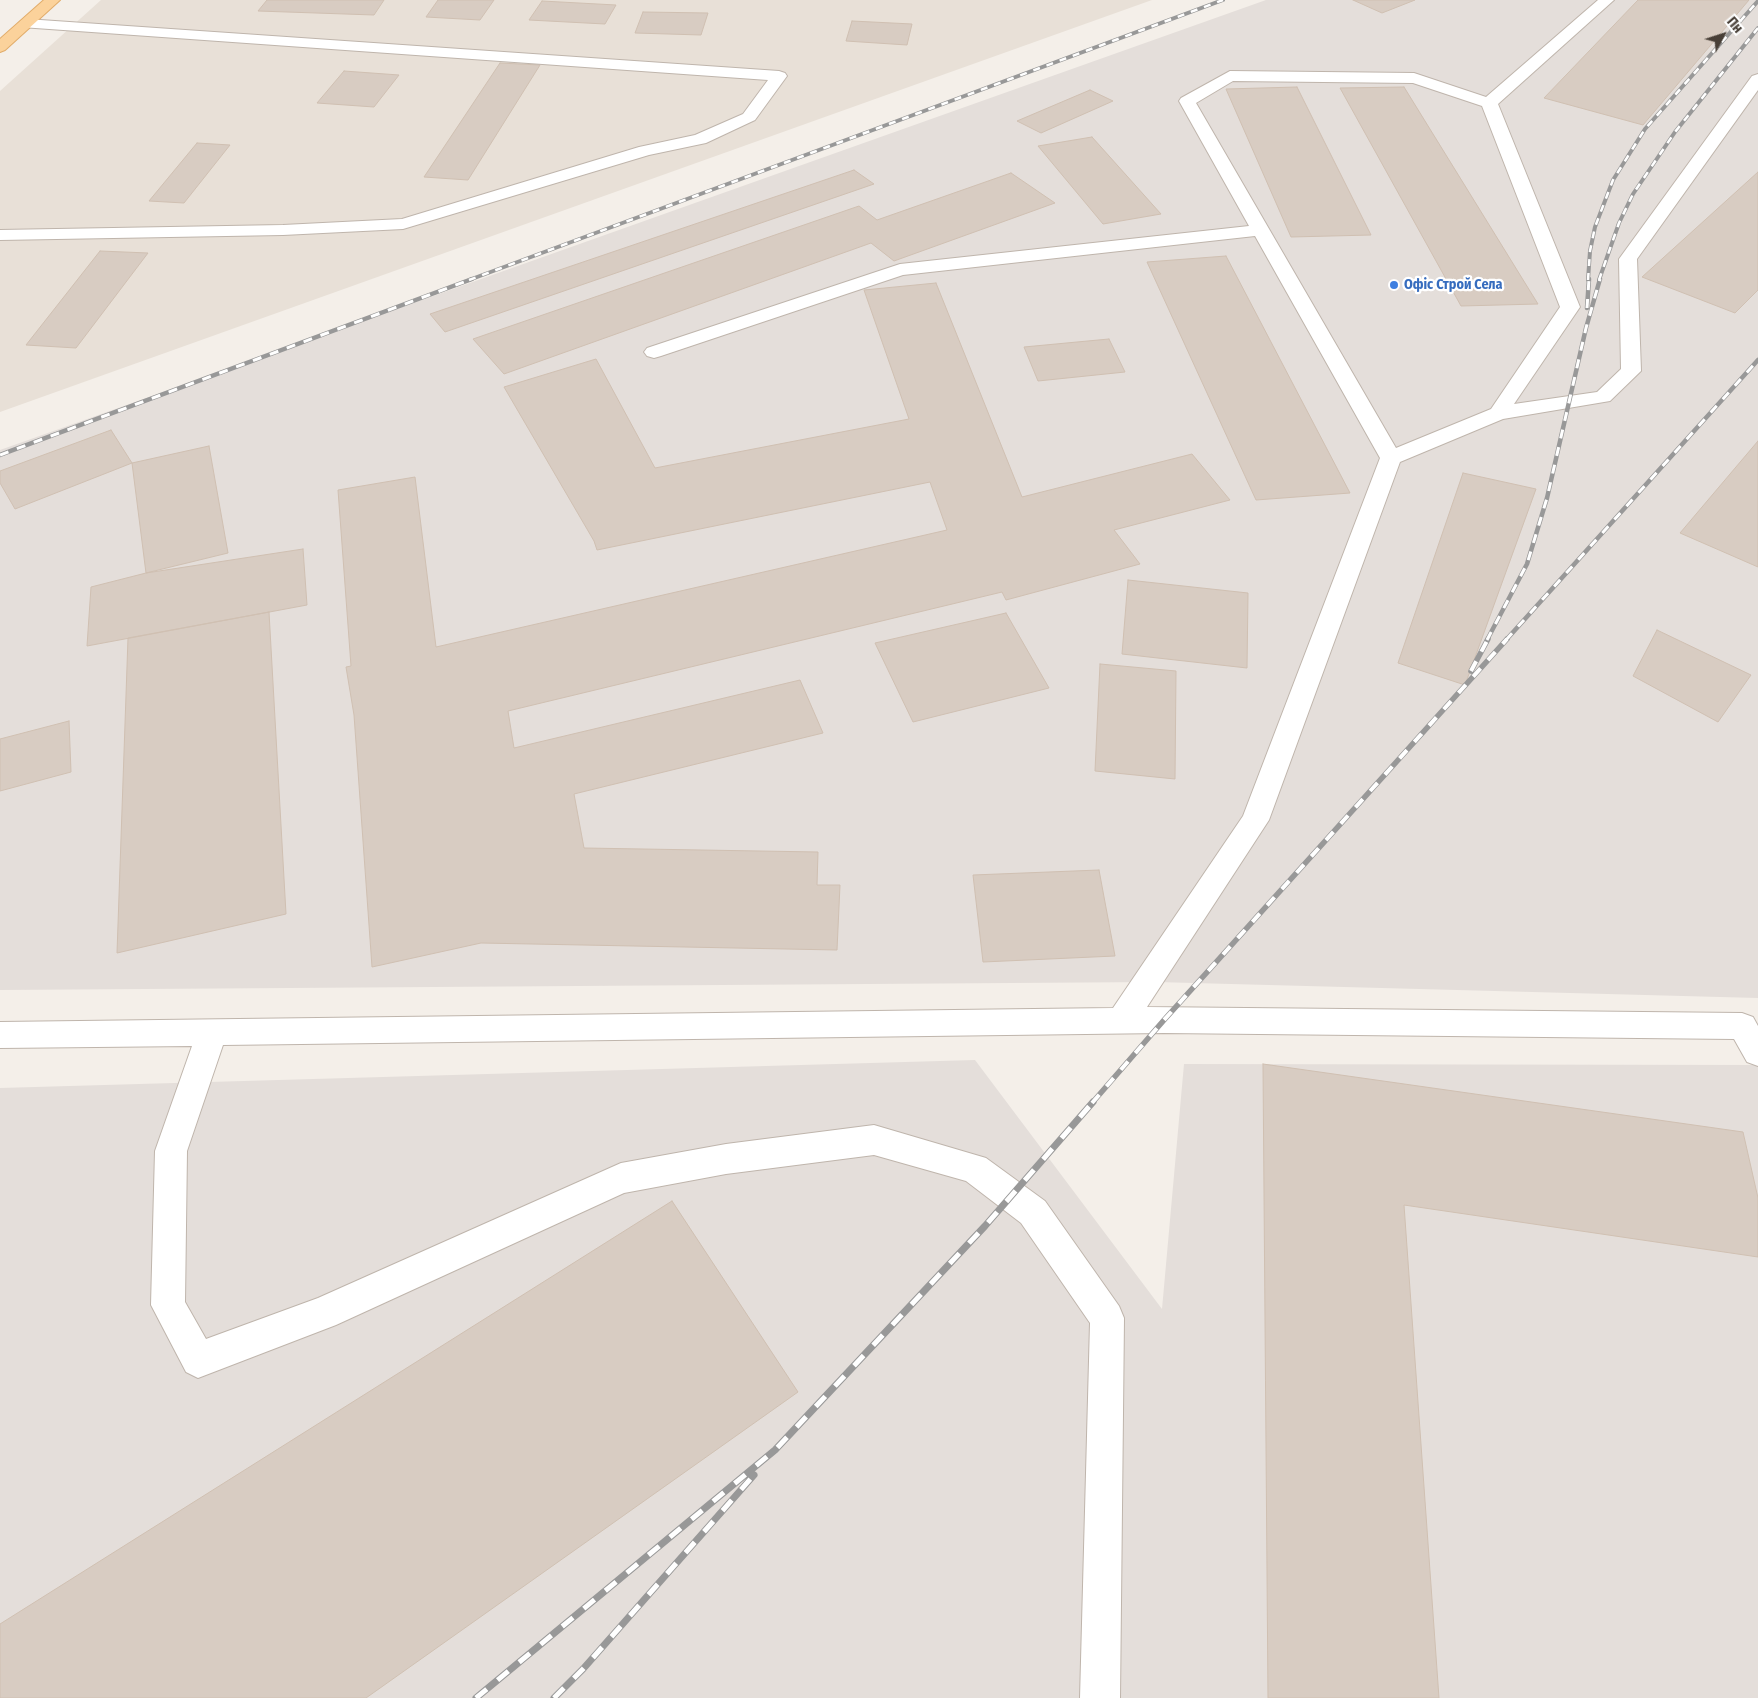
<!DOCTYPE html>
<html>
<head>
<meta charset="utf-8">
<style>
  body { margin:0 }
  #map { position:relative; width:1758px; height:1698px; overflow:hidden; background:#f4efe9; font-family:"Fira Sans Condensed",sans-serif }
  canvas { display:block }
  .north { position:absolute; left:1698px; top:10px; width:50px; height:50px; -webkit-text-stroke:4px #fff; paint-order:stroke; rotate:50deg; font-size:14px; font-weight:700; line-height:20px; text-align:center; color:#483f37 }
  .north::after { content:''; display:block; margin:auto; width:18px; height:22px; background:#483f37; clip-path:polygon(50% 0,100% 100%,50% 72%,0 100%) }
</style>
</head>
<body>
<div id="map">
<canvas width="1758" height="1698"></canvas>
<div class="north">Пн</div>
</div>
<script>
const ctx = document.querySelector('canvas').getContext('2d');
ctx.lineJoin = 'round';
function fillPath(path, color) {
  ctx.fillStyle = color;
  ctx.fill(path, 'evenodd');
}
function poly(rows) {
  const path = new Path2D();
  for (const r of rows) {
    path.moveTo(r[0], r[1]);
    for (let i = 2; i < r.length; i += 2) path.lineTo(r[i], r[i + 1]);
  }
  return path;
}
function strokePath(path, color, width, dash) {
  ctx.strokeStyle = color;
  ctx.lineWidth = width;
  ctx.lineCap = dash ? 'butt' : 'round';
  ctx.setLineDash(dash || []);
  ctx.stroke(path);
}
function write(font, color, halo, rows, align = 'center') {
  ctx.font = font + ' "Fira Sans Condensed",sans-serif';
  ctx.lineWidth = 4.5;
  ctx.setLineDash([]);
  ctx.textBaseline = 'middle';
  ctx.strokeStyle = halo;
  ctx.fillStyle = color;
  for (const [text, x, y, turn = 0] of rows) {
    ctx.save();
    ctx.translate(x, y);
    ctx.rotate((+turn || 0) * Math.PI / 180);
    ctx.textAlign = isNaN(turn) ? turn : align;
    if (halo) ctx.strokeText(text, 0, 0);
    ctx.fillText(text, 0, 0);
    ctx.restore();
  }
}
fillPath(poly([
  [101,0,1152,0,0,412,0,91]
]), '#e8e0d7');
fillPath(poly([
  [1266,0,1758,0,1758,998,1156,982,0,990,0,450],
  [975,1060,1162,1309,1184,1064,1758,1065,1758,1698,0,1698,0,1088]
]), '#e4deda');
const building = poly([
  [267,0,384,0,374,15,258,11,267,0],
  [438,0,494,0,480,20,426,17,438,0],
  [1353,0,1415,0,1382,13,1353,0],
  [1638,0,1749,0,1643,125,1544,98,1638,0],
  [542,1,616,5,605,24,529,20,542,1],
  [643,12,708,13,701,35,635,33,643,12],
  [852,21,912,24,907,45,846,41,852,21],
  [500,63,540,65,468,180,424,177,500,63],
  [344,71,399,75,374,107,317,103,344,71],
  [1297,87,1371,235,1291,237,1226,89,1297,87],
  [1404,87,1538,304,1461,306,1340,88,1404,87],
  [1090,90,1113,101,1041,133,1017,121,1090,90],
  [1092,137,1161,214,1103,224,1038,146,1092,137],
  [197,143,230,145,184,203,149,201,197,143],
  [854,170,874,184,445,332,430,314,854,170],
  [1758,172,1758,290,1735,313,1642,277,1758,172],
  [1011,173,1055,203,894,261,871,243,504,374,473,339,859,206,877,220,1011,173],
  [100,251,148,253,76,348,26,345,100,251],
  [1226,256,1350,493,1256,500,1147,262,1226,256],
  [936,283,1022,497,1192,454,1230,500,1114,530,1140,564,1006,600,1002,592,508,711,514,748,800,680,823,733,574,794,584,848,818,852,817,885,840,885,837,950,481,943,372,967,354,715,346,667,351,666,338,490,415,477,436,647,947,530,930,482,597,550,594,541,504,387,596,359,655,468,909,419,864,290,936,283],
  [1109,339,1125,372,1038,381,1024,347,1109,339],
  [111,430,132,463,15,509,0,483,0,471,111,430],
  [1758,441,1758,567,1680,533,1758,441],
  [209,446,228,553,146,573,132,463,209,446],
  [1463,473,1536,489,1465,685,1398,663,1463,473],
  [303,549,307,605,87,646,91,587,146,573,303,549],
  [1128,580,1248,593,1247,668,1122,654,1128,580],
  [269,612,286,914,117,953,128,638,269,612],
  [1006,613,1049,688,913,722,875,643,1006,613],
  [1657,630,1751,675,1718,722,1633,676,1657,630],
  [1100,664,1176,671,1175,779,1095,771,1100,664],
  [69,721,71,772,0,791,0,739,69,721],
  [1099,870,1115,956,983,962,973,875,1099,870],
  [1263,1064,1743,1132,1758,1198,1758,1257,1404,1205,1439,1698,1268,1698,1263,1064],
  [672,1201,798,1392,366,1698,0,1698,0,1624,672,1201]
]);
fillPath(building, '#d8ccc2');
strokePath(building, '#d0c0b2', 1);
const minor = poly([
  [1598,0,1614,0,1498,104,1580,307,1514,404,1597,392,1621,369,1619,259,1752,76,1758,74,1758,90,1637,259,1641,371,1610,401,1503,419,1400,462,1269,820,1147,1007,1742,1013,1753,1017,1758,1026,1758,1066,1747,1062,1734,1039,1164,1033,223,1045,187,1151,185,1302,206,1339,318,1298,621,1163,726,1144,874,1125,986,1158,1045,1201,1119,1306,1124,1318,1120,1698,1080,1698,1090,1323,1021,1223,966,1181,874,1155,726,1174,624,1193,336,1325,198,1378,186,1372,151,1305,155,1151,192,1046,0,1048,0,1022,1113,1008,1243,816,1380,458,1255,236,903,275,661,356,654,358,647,356,644,352,647,348,900,264,1249,226,1179,101,1181,98,1230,71,1414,73,1486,97,1598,0],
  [1233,81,1413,83,1482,106,1560,307,1491,409,1396,448,1196,103,1233,81],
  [26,19,779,71,785,73,787,76,755,120,706,143,649,155,403,229,283,235,0,240,0,230,283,225,402,219,639,147,695,135,743,114,768,80,21,27,18,24,21,21,26,19]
]);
const major = poly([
  [44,0,60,0,5,50,0,52,0,39,44,0]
]);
strokePath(minor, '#bfb5ac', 2);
strokePath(major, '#e1ac6a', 2);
fillPath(minor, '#fff');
fillPath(major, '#fbd29b');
const railFar3 = poly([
  [469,280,1223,0],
  [1588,280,1590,251,1595,227,1613,180,1645,129,1758,1],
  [1599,280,1619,223,1633,194,1675,132,1758,28]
]);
const railFar2 = poly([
  [1587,308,1589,279],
  [0,455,472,279],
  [1487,640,1527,564,1547,498,1586,328,1600,279],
  [1506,640,1758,360]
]);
const railFar1 = poly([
  [1471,671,1488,639],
  [1092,1103,1164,1020,1507,639]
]);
const rail = poly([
  [476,1698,775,1450,985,1226,1093,1102],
  [554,1698,583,1669,754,1475]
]);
strokePath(railFar3, '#989898', 4);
strokePath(railFar2, '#989898', 4.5);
strokePath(railFar1, '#989898', 5.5);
strokePath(rail, '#989898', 7);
strokePath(railFar3, '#fff', 2.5, [7]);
strokePath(railFar2, '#fff', 3, [9]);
strokePath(railFar1, '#fff', 4, [11]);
strokePath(rail, '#fff', 5, [14]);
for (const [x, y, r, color] of [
  [1394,285,5,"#3f7fe0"]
]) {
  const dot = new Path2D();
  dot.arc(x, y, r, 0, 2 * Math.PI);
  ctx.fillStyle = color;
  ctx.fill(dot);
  strokePath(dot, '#fff', 2);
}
write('bold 14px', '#366cbe', '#fff', [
  ["Офіс Строй Села",1404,285]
], 'left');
</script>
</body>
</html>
